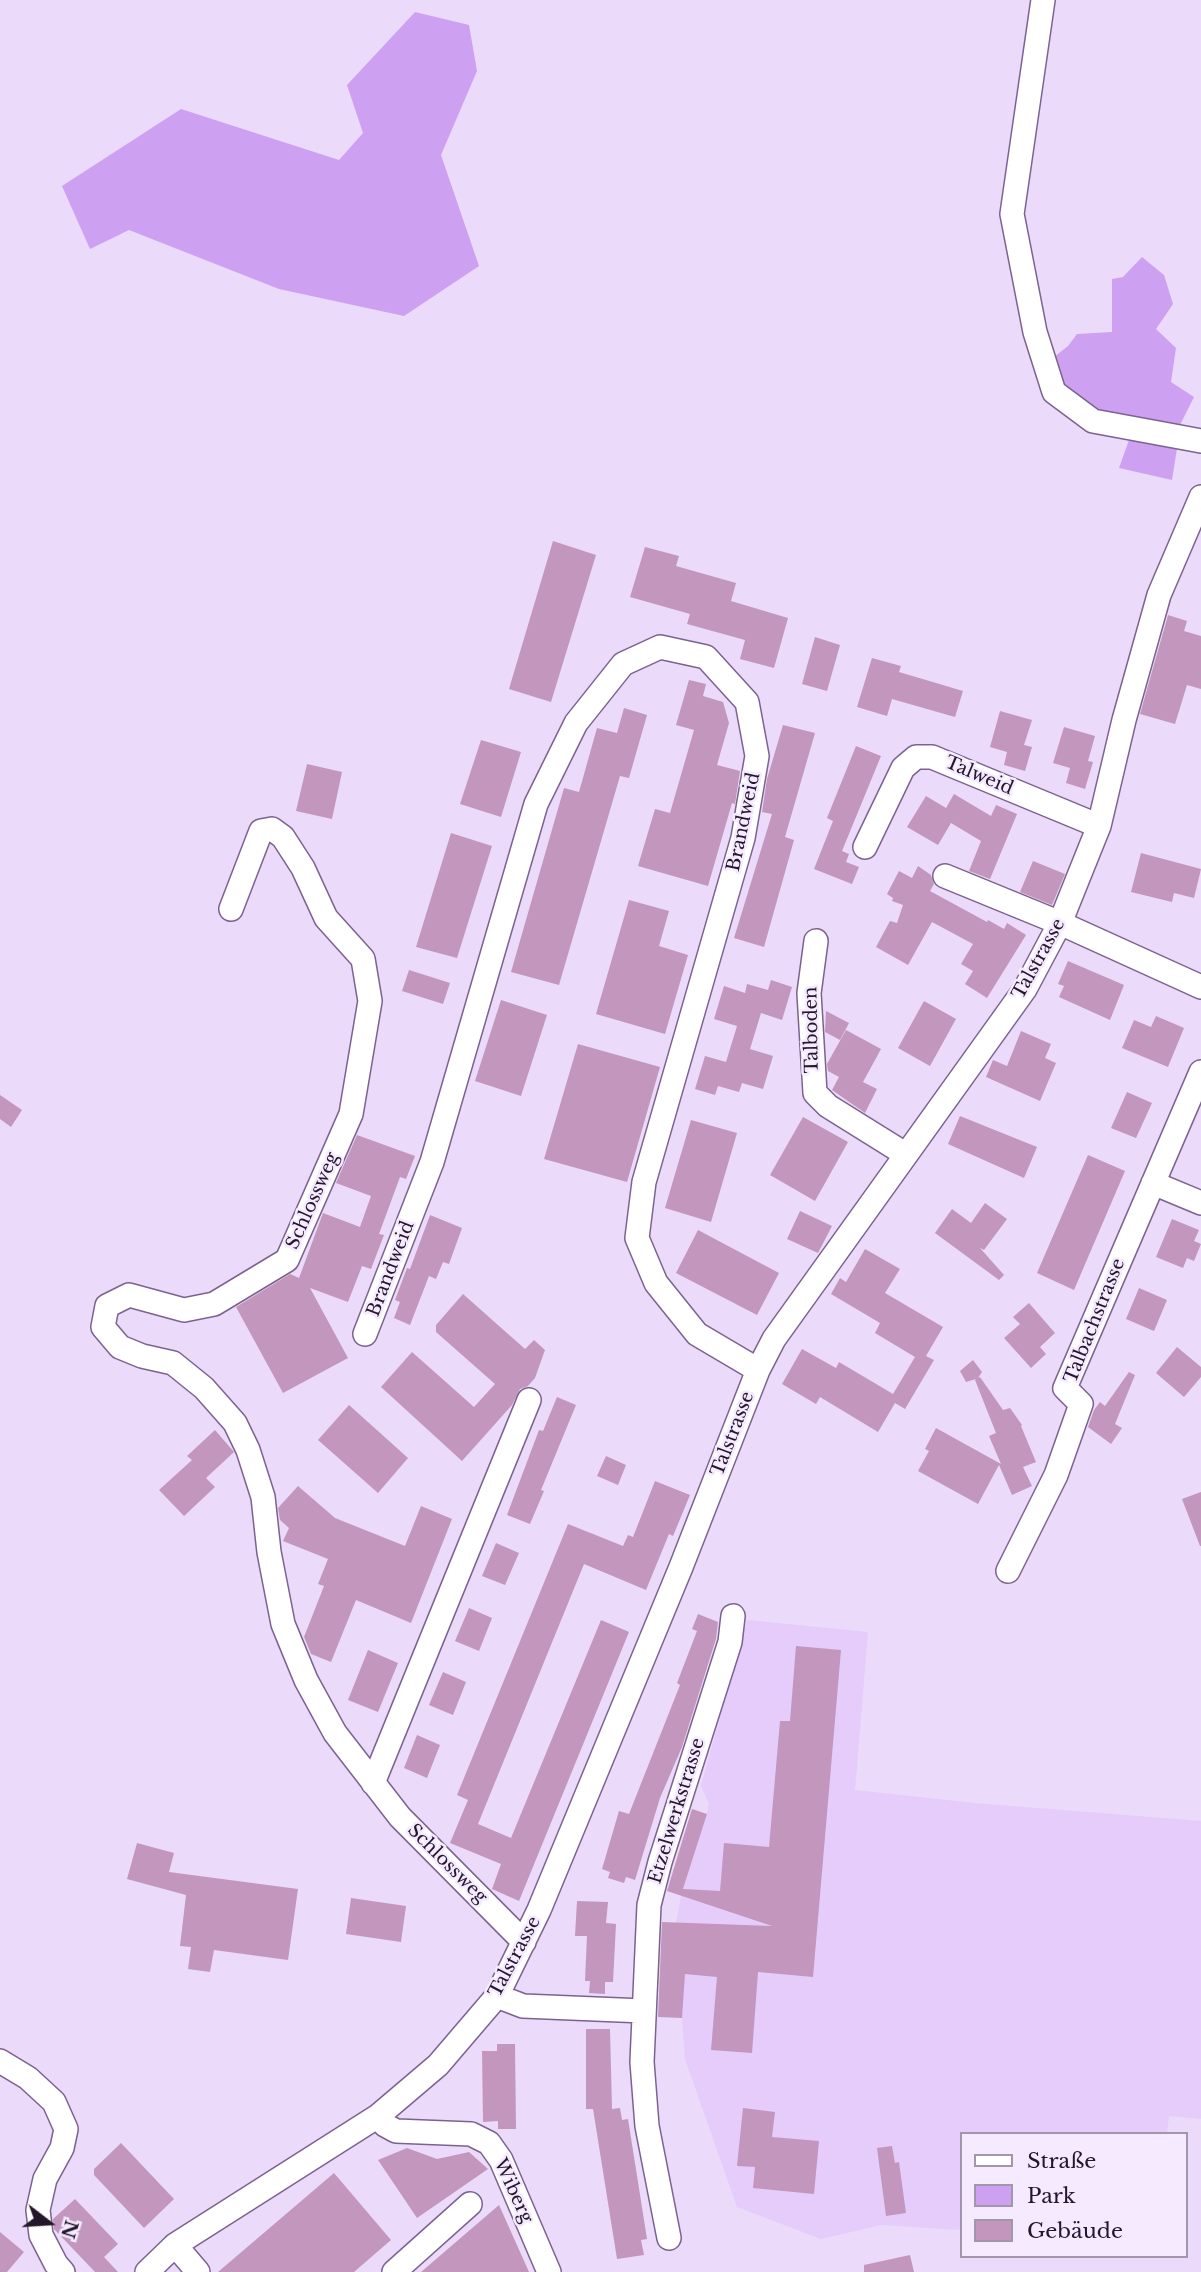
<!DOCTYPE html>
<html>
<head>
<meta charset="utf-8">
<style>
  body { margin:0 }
  #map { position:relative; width:1201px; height:2272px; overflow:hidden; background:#ebdaf9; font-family:"Libre Baskerville",serif }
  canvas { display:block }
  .legend { position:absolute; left:960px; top:2132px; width:228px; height:126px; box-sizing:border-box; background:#f5eaff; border:2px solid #a196aa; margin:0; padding:9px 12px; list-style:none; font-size:21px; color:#23182b }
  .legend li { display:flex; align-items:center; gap:14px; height:35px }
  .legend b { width:35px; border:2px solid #a196aa }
  .north { position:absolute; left:14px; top:2188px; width:70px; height:70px; -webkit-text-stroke:5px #f5eaff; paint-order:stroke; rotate:107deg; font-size:19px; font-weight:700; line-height:28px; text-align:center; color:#23182b }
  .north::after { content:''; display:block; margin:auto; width:24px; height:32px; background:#23182b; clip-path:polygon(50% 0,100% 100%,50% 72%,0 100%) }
</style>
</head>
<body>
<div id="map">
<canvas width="1201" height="2272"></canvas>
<ul class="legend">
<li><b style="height:9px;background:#fff"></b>Straße</li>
<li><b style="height:19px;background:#cea0f2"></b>Park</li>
<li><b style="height:19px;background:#c396be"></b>Gebäude</li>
</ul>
<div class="north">N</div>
</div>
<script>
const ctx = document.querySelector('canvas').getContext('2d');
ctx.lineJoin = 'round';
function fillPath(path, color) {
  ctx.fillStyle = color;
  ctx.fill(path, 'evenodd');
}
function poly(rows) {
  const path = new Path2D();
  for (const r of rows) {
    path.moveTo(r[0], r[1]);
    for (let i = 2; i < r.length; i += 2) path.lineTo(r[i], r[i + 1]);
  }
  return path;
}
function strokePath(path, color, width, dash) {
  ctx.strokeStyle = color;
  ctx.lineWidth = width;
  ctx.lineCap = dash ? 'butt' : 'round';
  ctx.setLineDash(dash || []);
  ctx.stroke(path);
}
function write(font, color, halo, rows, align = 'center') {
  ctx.font = font + ' "Libre Baskerville",serif';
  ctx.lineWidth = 5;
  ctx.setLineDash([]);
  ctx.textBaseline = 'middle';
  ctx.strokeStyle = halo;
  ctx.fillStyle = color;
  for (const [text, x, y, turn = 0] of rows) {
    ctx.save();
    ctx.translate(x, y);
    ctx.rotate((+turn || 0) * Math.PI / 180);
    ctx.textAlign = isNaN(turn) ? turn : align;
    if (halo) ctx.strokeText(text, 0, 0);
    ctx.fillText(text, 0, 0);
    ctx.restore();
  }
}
fillPath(poly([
  [747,1620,868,1632,855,1790,974,1803,1201,1821,1201,2119,1169,2116,1167,2134,961,2134,961,2230,881,2225,821,2239,737,2207,685,2059,682,2018,687,1924,676,1923,681,1896,707,1814,709,1803,701,1786]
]), '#e5ccfb');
fillPath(poly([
  [415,12,469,25,477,71,441,155,479,266,404,316,279,289,129,230,90,249,62,186,181,109,339,160,363,133,347,85],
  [1142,257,1164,275,1173,304,1156,329,1176,348,1171,382,1194,397,1181,423,1172,480,1119,468,1134,426,1125,426,1054,392,1054,357,1068,346,1077,334,1112,332,1112,279,1123,277]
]), '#cea0f2');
fillPath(poly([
  [553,541,596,555,551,702,509,689],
  [645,547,679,556,676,566,736,583,731,601,788,618,774,668,740,659,745,640,687,624,690,614,630,597],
  [1168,615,1187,621,1184,631,1201,636,1201,689,1187,685,1175,724,1140,714],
  [815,637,840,645,827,691,802,684],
  [872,658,901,666,899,672,963,691,955,717,892,699,887,716,857,707],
  [689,680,706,684,703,696,723,702,729,723,717,765,740,771,735,804,732,803,708,886,638,866,655,809,670,813,694,730,676,725],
  [624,708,647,715,629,778,620,776,559,985,511,972,564,788,579,792,597,728,617,733],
  [1000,711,1032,720,1024,745,1032,747,1025,771,1004,765,1007,752,990,747],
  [783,725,815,733,785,837,794,840,764,947,734,938,772,814,762,812,767,779],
  [1064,727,1095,736,1088,761,1093,762,1085,789,1066,783,1070,768,1053,763],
  [481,740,521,752,501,817,460,804],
  [856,746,881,756,842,851,849,854,846,862,859,867,852,884,814,869,833,821,827,818],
  [307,764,342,772,332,819,296,811],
  [954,794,991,816,996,805,1017,814,990,879,969,871,981,841,951,823,938,845,907,827,926,796,946,808],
  [451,833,492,846,457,958,416,947],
  [1141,853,1201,869,1194,898,1174,893,1172,902,1131,892],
  [1033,861,1065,874,1052,905,1020,892],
  [918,866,931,875,934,884,930,891,987,922,988,920,1004,929,1007,923,1026,935,987,998,965,984,973,971,961,964,973,944,932,922,908,965,876,947,890,921,897,923,903,905,892,901,893,898,887,894,899,871,912,878],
  [629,900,669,911,659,946,688,955,665,1034,596,1014],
  [1068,961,1124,985,1110,1020,1059,997,1064,986,1058,984],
  [409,970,450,983,443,1004,402,991],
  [771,980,792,987,782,1020,761,1013,750,1049,773,1056,763,1089,742,1083,739,1092,718,1086,715,1095,695,1089,705,1056,726,1062,737,1026,714,1019,724,986,745,993,747,984,768,990],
  [501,1000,547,1015,521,1096,475,1081],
  [924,1001,956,1019,930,1066,898,1048],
  [826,1011,849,1023,840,1040,825,1032],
  [1156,1016,1184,1028,1168,1067,1122,1048,1134,1020,1151,1027],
  [846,1030,881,1049,863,1082,877,1089,865,1113,832,1090,839,1077,828,1071,827,1064],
  [1021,1031,1051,1044,1045,1058,1056,1063,1040,1101,986,1077,993,1060,1007,1066],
  [578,1044,660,1067,627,1182,544,1159],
  [1127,1092,1152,1103,1136,1138,1111,1128],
  [0,1095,22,1110,11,1127,0,1119],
  [960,1116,1037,1147,1024,1178,948,1144],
  [803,1117,848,1142,815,1201,770,1175],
  [691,1120,737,1133,711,1222,665,1208],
  [357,1135,415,1156,406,1179,400,1177,379,1234,384,1235,371,1269,362,1266,348,1302,310,1288,348,1358,283,1393,236,1307,290,1274,299,1278,323,1213,360,1227,371,1196,336,1183],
  [1088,1155,1125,1171,1074,1290,1037,1273],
  [985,1203,1007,1219,984,1250,980,1248,1004,1275,999,1280,935,1233,952,1209,971,1223],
  [800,1211,832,1226,818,1253,787,1239],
  [430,1215,462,1228,449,1264,443,1262,436,1279,429,1276,410,1325,394,1318,400,1302,395,1300,407,1268,410,1269],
  [1172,1219,1199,1230,1194,1241,1201,1244,1194,1261,1187,1258,1183,1268,1156,1257],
  [698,1230,779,1273,757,1315,676,1273],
  [865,1249,900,1269,885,1293,943,1327,926,1356,934,1360,905,1409,895,1403,878,1432,820,1397,816,1404,782,1384,802,1349,836,1368,839,1362,893,1394,915,1357,875,1333,880,1323,831,1294,840,1278,846,1282],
  [1139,1288,1167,1300,1154,1331,1126,1319],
  [463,1294,525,1349,534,1340,545,1350,535,1378,528,1386,520,1389,512,1405,462,1461,381,1387,412,1352,474,1407,495,1384,436,1332,436,1325],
  [1029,1303,1055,1333,1040,1347,1046,1354,1031,1368,1004,1338,1020,1324,1013,1317],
  [1177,1347,1201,1367,1201,1377,1184,1397,1156,1373],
  [973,1360,982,1372,978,1378,980,1377,1003,1410,1010,1408,1022,1425,1021,1426,1036,1462,1023,1467,1032,1486,1012,1495,999,1465,978,1504,918,1471,929,1451,925,1449,936,1428,1001,1464,989,1436,996,1433,975,1380,976,1379,966,1382,960,1371],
  [1129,1372,1135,1375,1115,1424,1122,1428,1111,1444,1088,1427,1094,1410,1100,1402,1105,1406],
  [557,1397,576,1405,541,1490,544,1491,530,1524,507,1515,539,1430,543,1431],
  [349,1405,408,1458,378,1493,318,1440],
  [215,1430,234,1452,206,1478,215,1487,184,1516,159,1490,192,1460,187,1456],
  [606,1456,626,1465,618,1485,597,1476],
  [655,1481,690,1495,673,1536,669,1534,646,1590,584,1564,478,1824,511,1838,601,1620,629,1632,519,1901,492,1889,501,1864,450,1843,468,1800,457,1795,568,1524,623,1546,628,1535,633,1537],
  [298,1486,335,1518,405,1546,421,1506,452,1519,411,1623,356,1600,331,1662,311,1654,304,1637,324,1586,318,1584,328,1559,283,1541,289,1528,280,1520,278,1508],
  [1201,1492,1201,1546,1200,1546,1182,1499],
  [496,1543,519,1553,505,1585,482,1576],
  [469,1608,492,1618,479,1651,455,1641],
  [698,1614,718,1622,716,1639,682,1747,660,1798,635,1880,626,1877,624,1883,608,1878,610,1872,602,1869,619,1811,629,1814,680,1685,677,1683,697,1631,692,1629],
  [796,1646,841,1650,813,1977,758,1972,752,2053,711,2050,717,1977,685,1974,682,2018,658,2017,662,1922,772,1926,667,1891,692,1809,707,1814,683,1889,720,1891,724,1843,769,1847,780,1721,790,1721],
  [368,1650,398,1663,378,1712,348,1700],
  [443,1672,466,1682,453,1715,429,1705],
  [417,1735,440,1745,427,1778,404,1768],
  [137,1843,174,1853,169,1872,298,1889,288,1960,214,1950,210,1972,188,1969,191,1947,180,1946,186,1895,127,1879],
  [351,1898,406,1906,401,1942,346,1934],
  [577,1901,608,1902,606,1923,616,1924,613,1982,605,1982,605,1994,589,1993,590,1981,585,1981,587,1936,575,1936],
  [586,2029,610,2029,612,2109,620,2108,622,2120,628,2119,647,2239,641,2240,644,2255,617,2259,593,2109,586,2109],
  [497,2044,515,2044,516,2129,498,2129,498,2121,483,2122,482,2051,497,2051],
  [743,2108,775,2112,772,2137,819,2141,814,2194,753,2188,755,2167,737,2166],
  [121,2143,174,2199,144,2228,94,2175,94,2169],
  [892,2146,895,2163,899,2162,906,2213,886,2216,877,2148],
  [407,2148,437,2159,469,2152,488,2169,417,2218,378,2160],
  [334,2173,391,2240,354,2272,218,2272],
  [75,2199,118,2244,104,2257,118,2272,95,2272,54,2229,53,2219],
  [499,2205,529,2272,421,2272],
  [0,2232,24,2252,7,2272,0,2272],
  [910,2255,914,2272,864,2272,864,2265]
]), '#c396be');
const minor = poly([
  [1043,0,1012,214,1035,332,1054,392,1093,421,1201,441],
  [865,847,903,768,916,757,932,757,1099,826],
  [945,876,1060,923,1201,987],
  [231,909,261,831,272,829,283,837,303,868,326,918,363,959,370,1001,351,1114,287,1260,214,1304,184,1310,129,1295,107,1306,103,1327,120,1347,142,1356,173,1363,204,1388,235,1423,248,1450,263,1497,269,1552,283,1624,306,1680,335,1733,400,1817,524,1942],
  [816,941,809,993,815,1093,828,1106,905,1154],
  [1153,1183,1201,1203],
  [365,1334,432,1162,536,804,576,723,623,664,660,647,706,657,747,702,757,756,743,838,644,1182,637,1238,656,1283,697,1334,758,1370],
  [1008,1571,1056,1475,1081,1404,1065,1388,1201,1072],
  [373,1783,529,1400],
  [497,1996,523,2006,644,2011],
  [0,2061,28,2078,54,2102,66,2129,62,2148,45,2179,38,2210,41,2235,56,2264,63,2272],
  [378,2116,385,2125,396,2131,471,2134,489,2143,501,2160,549,2272],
  [669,2238,647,2126,642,2062,649,1905,660,1862,730,1642,733,1616],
  [175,2245,198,2272],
  [147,2272,175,2245,378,2116,438,2065,497,1996,539,1910,681,1567,758,1370,774,1339,1025,989,1060,923,1099,826,1124,720,1159,595,1201,497],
  [394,2272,470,2204]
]);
strokePath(minor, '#7c6290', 26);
strokePath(minor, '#fff', 23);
write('18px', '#23182b', '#f5eaff', [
  ["Talweid",979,776,23],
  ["Brandweid",744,822,-78],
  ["Talstrasse",1039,959,-61],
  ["Talboden",812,1030,-91],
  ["Schlossweg",313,1201,-66],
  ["Brandweid",391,1269,-69],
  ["Talbachstrasse",1095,1321,-68],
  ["Talstrasse",733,1434,-69],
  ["Etzelwerkstrasse",677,1811,-73],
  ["Schlossweg",447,1864,45],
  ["Talstrasse",515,1957,-62],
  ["Wiberg",513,2191,65]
]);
</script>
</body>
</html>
